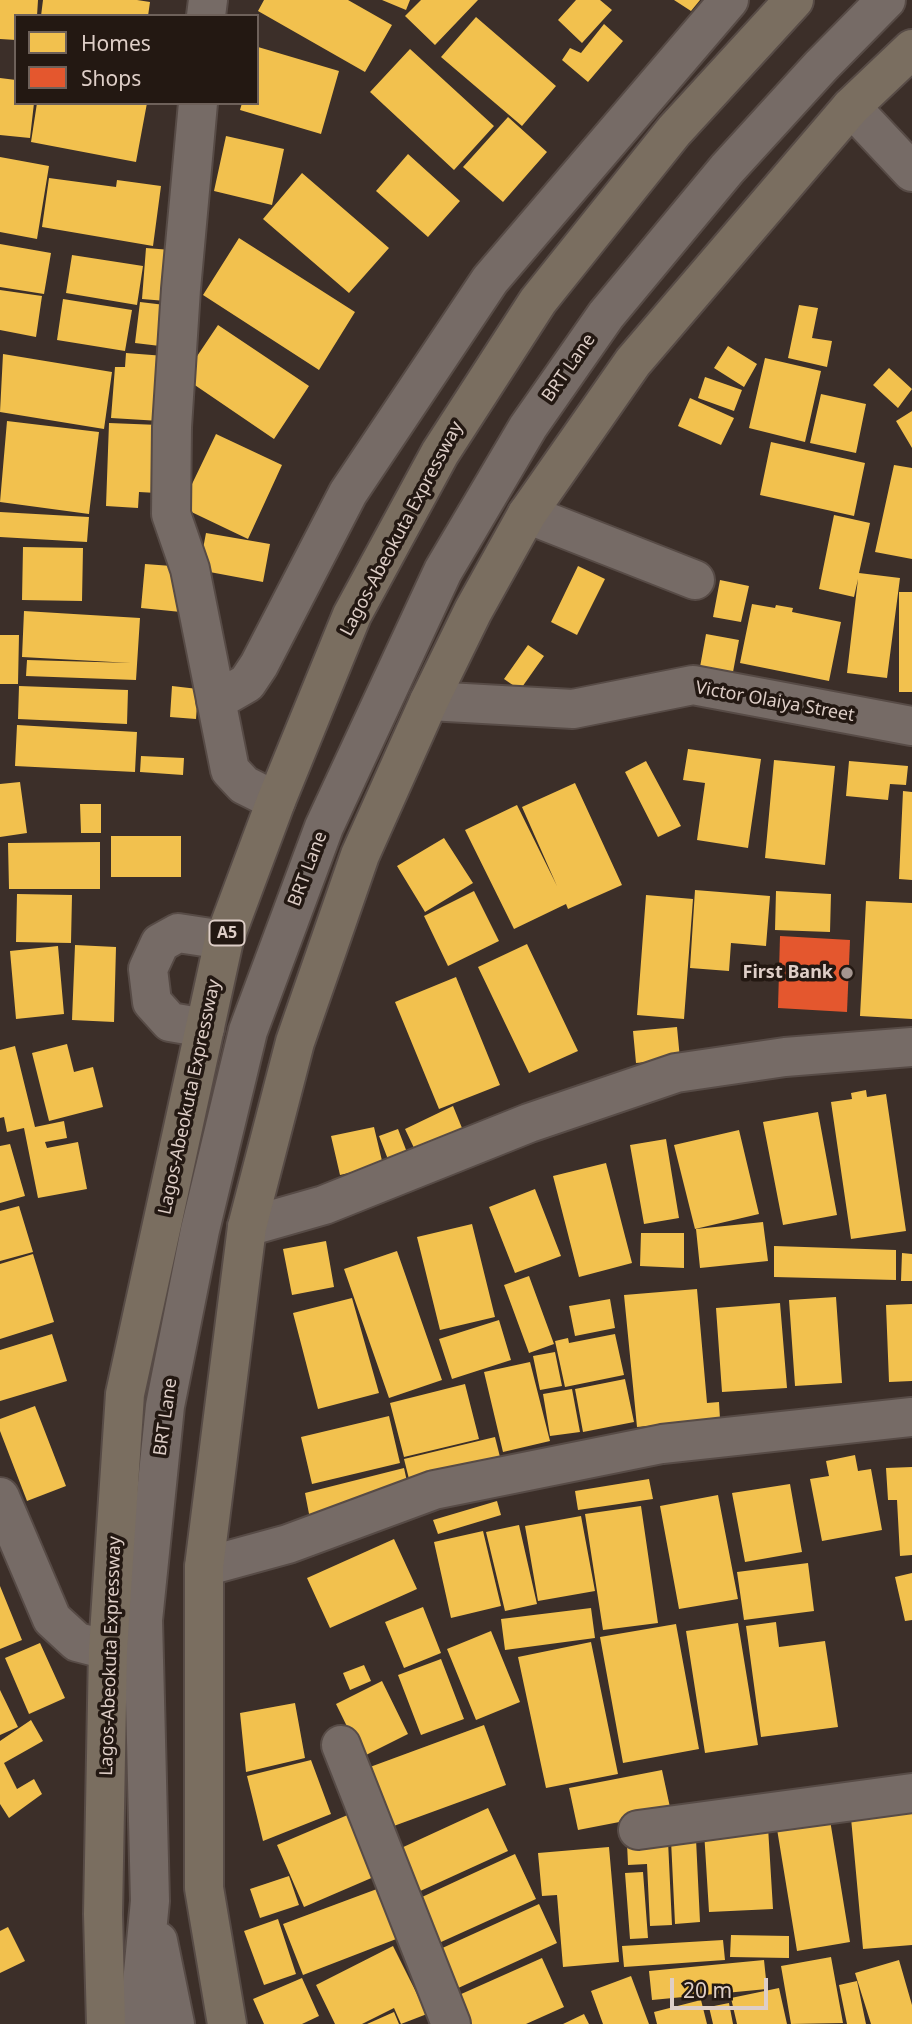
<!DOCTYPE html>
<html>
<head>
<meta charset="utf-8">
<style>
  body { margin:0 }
  #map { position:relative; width:912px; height:2024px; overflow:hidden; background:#3c2f29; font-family:"Noto Sans",sans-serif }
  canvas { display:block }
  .legend { position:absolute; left:14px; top:14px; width:245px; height:91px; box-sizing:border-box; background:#231812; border:2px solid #6e615a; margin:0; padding:9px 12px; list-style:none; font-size:21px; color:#decec7 }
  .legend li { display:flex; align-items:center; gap:14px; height:35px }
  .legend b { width:35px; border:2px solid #6e615a }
  .scale { position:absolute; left:670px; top:1978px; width:98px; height:32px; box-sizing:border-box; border:4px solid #decec7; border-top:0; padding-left:9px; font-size:21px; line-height:24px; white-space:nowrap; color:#decec7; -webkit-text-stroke:5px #231812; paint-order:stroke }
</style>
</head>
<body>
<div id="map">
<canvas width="912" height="2024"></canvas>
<ul class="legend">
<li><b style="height:19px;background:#f2c14e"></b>Homes</li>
<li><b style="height:19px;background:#e4572e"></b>Shops</li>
</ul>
<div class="scale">20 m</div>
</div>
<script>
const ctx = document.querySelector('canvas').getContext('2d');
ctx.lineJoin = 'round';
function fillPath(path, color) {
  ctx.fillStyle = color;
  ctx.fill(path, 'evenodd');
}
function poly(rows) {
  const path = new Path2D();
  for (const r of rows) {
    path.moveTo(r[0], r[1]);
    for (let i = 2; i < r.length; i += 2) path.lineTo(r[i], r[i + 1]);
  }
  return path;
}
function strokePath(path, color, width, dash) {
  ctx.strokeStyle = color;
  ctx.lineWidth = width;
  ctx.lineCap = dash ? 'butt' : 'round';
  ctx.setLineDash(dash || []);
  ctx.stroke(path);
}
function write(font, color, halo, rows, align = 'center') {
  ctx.font = font + ' "Noto Sans",sans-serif';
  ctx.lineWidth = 7;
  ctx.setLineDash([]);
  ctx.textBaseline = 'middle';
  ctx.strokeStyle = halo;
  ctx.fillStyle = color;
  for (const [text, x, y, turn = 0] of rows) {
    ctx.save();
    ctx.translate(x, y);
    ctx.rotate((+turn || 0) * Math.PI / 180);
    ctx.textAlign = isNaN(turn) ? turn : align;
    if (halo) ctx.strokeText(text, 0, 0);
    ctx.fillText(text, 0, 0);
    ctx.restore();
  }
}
fillPath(poly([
  [0,0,38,0,37,16,16,16,16,40,0,39],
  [43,0,137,0,150,2,148,16,41,16],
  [264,0,348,0,392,25,365,72,258,11],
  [382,0,410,0,406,10],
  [421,0,478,0,435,45,405,16],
  [576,0,600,0,612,10,582,43,558,20],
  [674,0,700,0,691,11],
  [476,17,556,86,522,126,441,57],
  [604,24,623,41,588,82,562,60,570,48,581,53],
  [258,47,339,71,321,134,240,110,242,103,257,103],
  [410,49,494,126,454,170,370,92],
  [0,78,16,80,16,103,34,103,30,138,0,135],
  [37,103,147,103,136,162,31,142],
  [508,117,547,152,503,202,463,167],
  [226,136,284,149,272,205,214,191],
  [408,154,460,201,428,237,376,191],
  [0,157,49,166,37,239,0,232],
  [302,173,389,248,349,293,263,219],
  [49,178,116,187,117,180,161,186,153,246,42,227],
  [239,238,355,312,319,370,203,295],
  [0,244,51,253,44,294,0,287],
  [146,248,171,250,166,301,142,299],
  [72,255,143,266,137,305,66,293],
  [0,290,42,296,36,337,0,330],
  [63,299,132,310,125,351,57,340],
  [140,302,165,305,160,346,135,343],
  [799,305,818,308,812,338,832,341,827,367,788,358],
  [218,325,309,386,274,439,183,377],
  [728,346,757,364,744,387,714,368],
  [126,353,165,356,160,421,111,418,115,367,125,367],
  [3,354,112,372,104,429,0,412],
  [765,358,821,371,805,442,749,428],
  [889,368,912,389,898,408,873,385],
  [705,377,742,390,734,411,698,398],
  [821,394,866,404,856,453,810,443],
  [690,398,734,418,721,445,678,426],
  [912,411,912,448,896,421],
  [7,421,99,432,89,514,0,502],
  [109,423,159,425,157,493,139,492,138,508,106,506],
  [216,434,282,465,248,539,181,507],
  [771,442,865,463,854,516,760,495],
  [894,465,912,468,912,559,875,552],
  [0,512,89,517,87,542,0,537],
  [834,515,870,523,859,573,900,578,887,678,847,673,858,579,854,597,819,589],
  [206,533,270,544,263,582,199,570],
  [23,547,83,548,82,601,22,600],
  [145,564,185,567,181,612,141,608],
  [578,566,605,579,577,635,551,622],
  [720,580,749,586,741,622,713,617],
  [899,592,912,592,912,692,899,692],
  [752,604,775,608,776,605,793,608,792,612,841,622,829,681,740,663],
  [24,611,140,618,136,680,26,676,27,660,131,663,22,657],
  [706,634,739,640,733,672,700,667],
  [0,635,19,635,18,684,0,684],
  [528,645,544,656,520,690,504,679],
  [19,686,128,690,127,724,18,719],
  [172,686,198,689,196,719,170,717],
  [17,725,137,732,135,772,15,766],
  [688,749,761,759,748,848,697,840,705,783,683,780],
  [141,756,184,758,183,775,140,772],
  [774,760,835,766,825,865,765,858],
  [646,761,681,826,658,837,625,772],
  [849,761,908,766,906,785,890,784,888,800,846,796],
  [20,782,27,833,0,837,0,784],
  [575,783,622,885,568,909,566,904,514,929,465,830,517,805,557,886,522,807],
  [903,791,912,792,912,880,899,879],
  [80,804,101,804,101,833,81,833],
  [111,836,181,836,181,877,111,877],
  [444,838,473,883,425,912,397,866],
  [100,842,100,889,9,889,8,843],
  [695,890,770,896,766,946,731,943,729,971,690,968],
  [474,891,499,941,448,966,424,916],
  [776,891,831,894,830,932,775,930],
  [17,894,72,895,71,943,16,942],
  [646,895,693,899,684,1019,637,1015],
  [866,901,912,903,912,1019,860,1016],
  [527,944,578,1051,529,1073,478,967],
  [75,945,116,947,114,1022,72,1020],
  [58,946,64,1014,16,1019,10,951],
  [456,977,500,1085,439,1109,395,1002],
  [677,1027,680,1059,636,1063,633,1031],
  [67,1044,74,1072,93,1067,103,1107,49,1121,32,1053],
  [15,1046,35,1127,64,1121,67,1138,45,1142,47,1148,78,1142,87,1189,38,1198,24,1128,7,1132,4,1117,0,1118,0,1050],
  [866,1090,867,1097,886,1094,906,1231,851,1239,831,1102,852,1099,851,1093],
  [453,1106,462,1128,415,1150,405,1129],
  [818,1112,837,1215,783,1225,763,1122],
  [374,1127,383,1165,340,1175,331,1136],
  [398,1129,408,1155,389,1162,379,1136],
  [739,1130,759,1214,695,1229,674,1145],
  [666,1139,679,1218,644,1224,630,1145],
  [10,1144,25,1196,0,1203,0,1146],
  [606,1163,632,1263,579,1277,553,1176],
  [535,1189,561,1256,515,1273,489,1207],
  [19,1206,33,1252,0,1261,0,1211],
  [763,1222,768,1261,700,1268,696,1229],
  [472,1224,495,1317,440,1330,417,1237],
  [641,1233,684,1233,684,1268,640,1266],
  [326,1241,334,1287,292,1295,283,1249],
  [774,1246,896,1250,896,1280,774,1277],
  [397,1251,442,1380,389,1398,344,1269],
  [902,1253,912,1254,912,1281,901,1281],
  [33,1254,54,1322,0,1339,0,1264],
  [529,1276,554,1344,529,1353,504,1285],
  [697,1289,707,1403,719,1402,720,1419,637,1427,624,1295],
  [836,1297,842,1383,795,1386,789,1300],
  [352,1298,379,1393,318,1409,293,1313],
  [610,1299,615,1328,575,1336,569,1306],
  [780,1303,787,1388,722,1392,716,1308],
  [912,1304,912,1381,889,1382,886,1305],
  [499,1320,511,1360,452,1379,439,1339],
  [52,1334,67,1381,0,1401,0,1350],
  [615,1334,624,1375,565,1387,555,1341,568,1338,569,1343],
  [555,1352,562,1386,540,1390,533,1356],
  [530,1362,550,1441,503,1452,484,1372],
  [625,1379,634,1422,583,1432,575,1389],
  [465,1384,479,1439,404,1457,390,1403],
  [572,1389,580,1432,550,1436,543,1394],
  [35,1406,66,1486,27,1501,0,1431,0,1419],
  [389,1416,400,1463,312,1484,301,1437],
  [495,1437,500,1457,409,1479,404,1459],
  [855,1455,858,1471,871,1469,882,1530,822,1541,810,1479,829,1476,826,1461],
  [912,1467,912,1555,900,1556,897,1500,888,1500,886,1468],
  [404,1468,408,1486,310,1519,305,1493],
  [649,1479,653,1499,578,1510,575,1491],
  [790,1484,802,1552,745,1562,732,1493],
  [718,1495,738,1599,679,1609,660,1506],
  [497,1501,501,1515,438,1534,433,1520],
  [641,1506,658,1623,603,1630,585,1514],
  [581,1516,595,1591,538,1601,525,1526],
  [519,1525,537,1604,505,1611,486,1532],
  [483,1531,501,1606,451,1618,434,1542],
  [394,1539,417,1589,330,1628,307,1578],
  [808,1563,814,1611,744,1620,737,1572],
  [912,1573,912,1620,905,1621,895,1577],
  [0,1586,22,1640,0,1649],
  [423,1607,441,1653,404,1668,385,1622],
  [591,1608,595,1638,505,1650,501,1619],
  [776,1622,779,1647,825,1641,838,1727,761,1737,746,1626],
  [738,1623,758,1745,705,1753,686,1631],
  [676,1624,699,1749,623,1763,600,1637],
  [491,1631,520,1702,476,1720,447,1649],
  [591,1642,618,1774,546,1788,518,1657],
  [40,1643,65,1698,29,1714,5,1658],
  [441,1659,464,1719,421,1735,398,1675],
  [364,1665,371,1681,350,1690,343,1673],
  [382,1681,408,1734,362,1757,336,1704],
  [0,1690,18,1727,0,1735],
  [295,1703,305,1758,246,1772,240,1713],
  [31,1720,43,1741,4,1763,17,1789,34,1779,42,1794,9,1818,0,1804,0,1741],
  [484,1725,506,1785,391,1827,370,1767],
  [311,1760,331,1814,263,1841,247,1776],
  [662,1770,671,1812,578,1830,569,1788],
  [488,1808,508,1851,405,1898,386,1855],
  [357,1811,383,1873,304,1907,277,1845],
  [912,1813,912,1945,863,1949,851,1818],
  [830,1820,850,1942,797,1951,777,1829],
  [768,1827,773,1909,709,1912,704,1831],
  [696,1839,700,1922,675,1924,671,1840],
  [668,1841,672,1925,650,1926,647,1864,628,1865,627,1843],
  [609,1847,619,1962,563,1967,557,1895,542,1896,538,1853],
  [515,1854,536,1899,430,1947,409,1903],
  [643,1872,648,1938,630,1939,625,1873],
  [289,1876,299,1905,260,1918,250,1889],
  [385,1886,404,1936,303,1975,283,1924],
  [539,1904,557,1943,456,1989,438,1950],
  [278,1919,296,1974,264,1985,244,1931],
  [8,1927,25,1961,0,1973,0,1931],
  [731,1935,789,1936,789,1958,730,1957],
  [723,1940,725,1960,624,1967,622,1946],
  [393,1946,427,2014,401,2024,394,2008,362,2024,335,2024,316,1985],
  [831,1957,843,2023,791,2024,781,1966],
  [542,1958,564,2007,526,2024,472,2024,459,1995],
  [764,1960,767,1989,652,2000,649,1971],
  [899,1960,912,2005,912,2024,871,2024,855,1973],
  [631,1976,649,2024,603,2024,591,1991],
  [302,1978,319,2016,302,2024,264,2024,253,1999],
  [857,1981,866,2024,847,2024,839,1985],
  [779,1988,787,2024,737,2024,731,1998],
  [701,2000,707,2024,657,2024,654,2012],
  [729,2003,733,2024,713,2024,709,2007],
  [394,2012,399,2024,367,2024],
  [584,2014,589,2024,563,2024]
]), '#f2c14e');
fillPath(poly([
  [780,936,850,940,847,1012,778,1008]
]), '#e4572e');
const minor = poly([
  [206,16,208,0],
  [198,103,181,289,172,427,171,514,190,569,230,770,244,785,276,801],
  [851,107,912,172],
  [527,514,695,580],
  [216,701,247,683,259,665,348,493,490,280,729,0],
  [429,701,573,709,693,685,912,726],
  [205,1028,170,1022,152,1002,148,969,160,943,178,933,224,940],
  [247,1227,324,1205,529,1123,676,1073,785,1057,912,1047],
  [0,1497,52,1619,77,1642,108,1650],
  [204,1567,288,1544,434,1490,662,1444,912,1417],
  [341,1745,451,2024],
  [638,1830,912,1793],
  [158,1941,175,2024],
  [138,2024,150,1901,143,1620,165,1406,200,1230,248,1031,324,827,443,571,528,427,606,315,727,169,821,66,886,0]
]);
const highway = poly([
  [106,2024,103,1914,108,1650,125,1394,224,940,276,801,352,615,440,453,538,301,674,131,794,0],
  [227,2024,204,1888,204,1567,247,1227,295,1042,360,855,429,701,473,611,527,514,633,362,851,107,912,49]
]);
strokePath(minor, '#574b46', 42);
strokePath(highway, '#574b46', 42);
strokePath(minor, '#766b66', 38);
strokePath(highway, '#7a6e60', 38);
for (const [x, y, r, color] of [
  [847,973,7,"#a59690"]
]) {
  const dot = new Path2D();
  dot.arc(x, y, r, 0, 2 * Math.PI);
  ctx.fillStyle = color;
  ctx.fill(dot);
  strokePath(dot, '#231812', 2.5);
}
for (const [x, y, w] of [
  [227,933,35]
]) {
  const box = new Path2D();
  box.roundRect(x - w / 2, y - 12.5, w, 25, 5);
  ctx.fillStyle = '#231812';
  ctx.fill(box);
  strokePath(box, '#decec7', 2);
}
write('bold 16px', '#decec7', null, [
  ["A5",227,933]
]);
write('18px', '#decec7', '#231812', [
  ["BRT Lane",569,368,-55],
  ["Lagos-Abeokuta Expressway",402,529,-62],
  ["Victor Olaiya Street",775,702,10],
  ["BRT Lane",308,869,-69],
  ["Lagos-Abeokuta Expressway",190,1097,-78],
  ["BRT Lane",166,1417,-82],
  ["Lagos-Abeokuta Expressway",111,1656,-88]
]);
write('bold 18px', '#decec7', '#231812', [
  ["First Bank",833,973]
], 'right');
</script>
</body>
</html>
